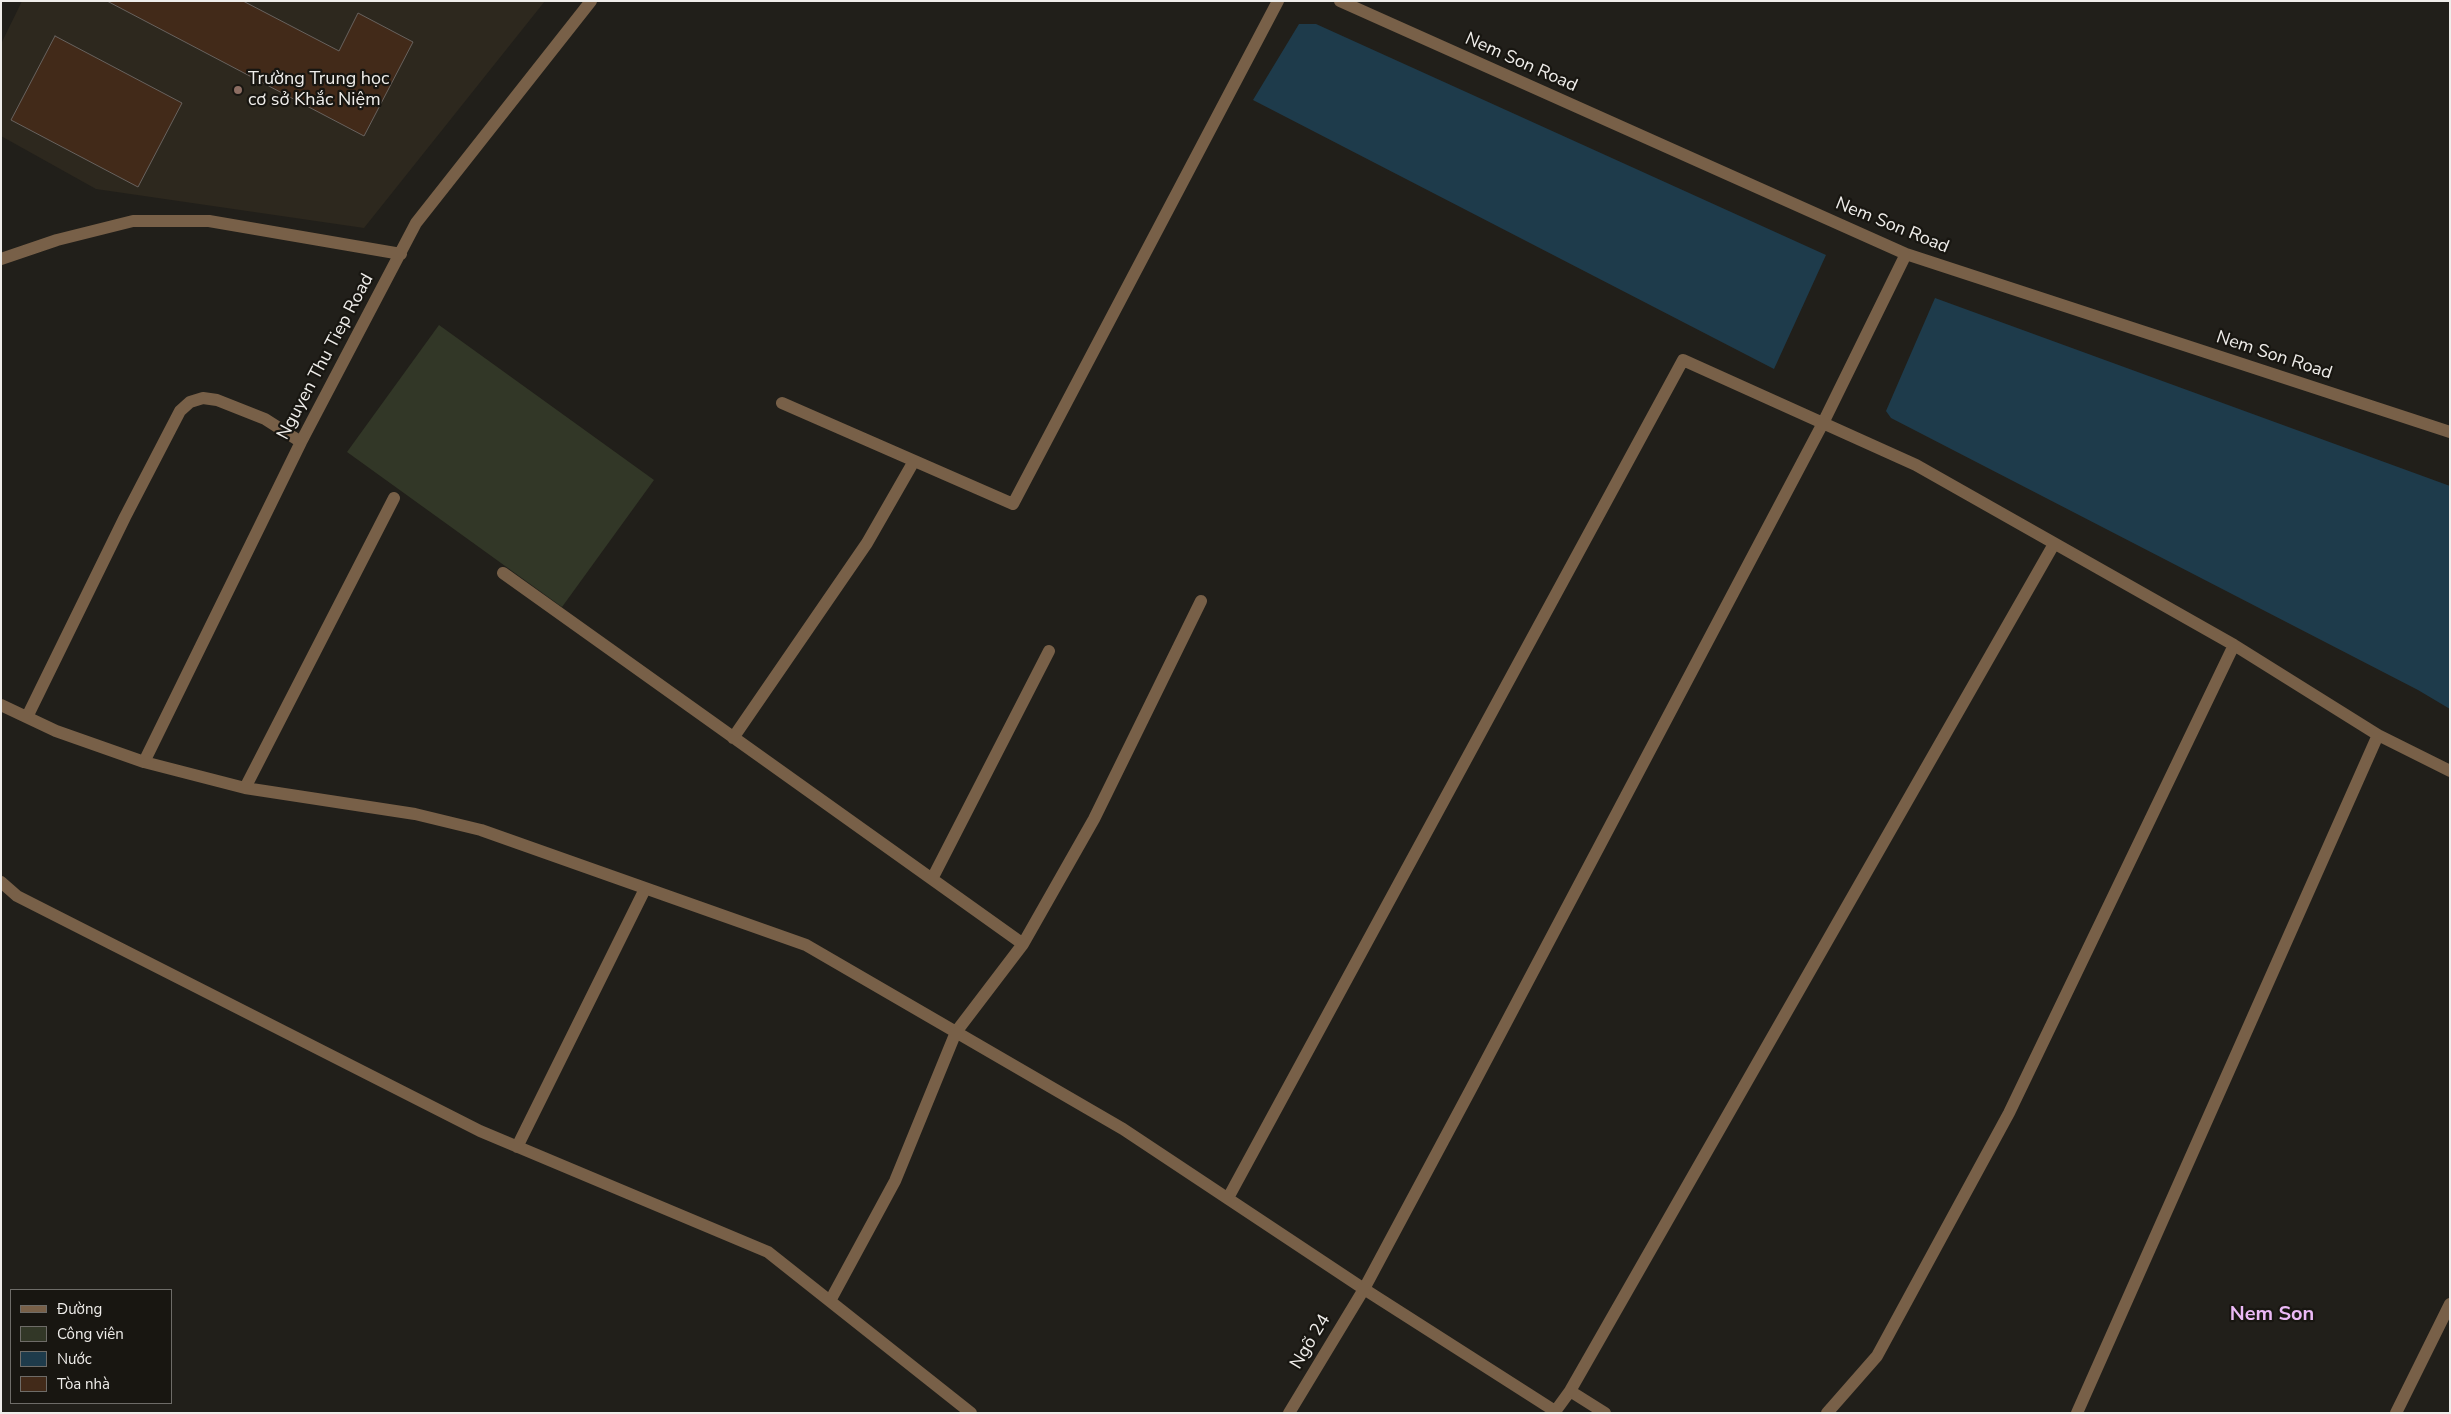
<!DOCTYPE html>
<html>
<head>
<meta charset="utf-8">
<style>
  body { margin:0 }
  #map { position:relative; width:2451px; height:1414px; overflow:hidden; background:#211f1a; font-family:"Nunito Sans",sans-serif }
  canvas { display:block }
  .frame { position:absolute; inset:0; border:2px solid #efedea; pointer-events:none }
  .legend { position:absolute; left:10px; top:1289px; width:162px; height:115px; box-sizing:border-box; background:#181611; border:1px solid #6e6c68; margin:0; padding:6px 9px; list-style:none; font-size:15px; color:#efedea }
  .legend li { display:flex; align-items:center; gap:10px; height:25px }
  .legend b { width:25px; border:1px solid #6e6c68 }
</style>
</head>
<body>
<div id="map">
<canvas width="2451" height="1414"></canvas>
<div class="frame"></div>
<ul class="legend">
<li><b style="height:6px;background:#786048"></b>Đường</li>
<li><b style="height:14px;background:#323727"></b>Công viên</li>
<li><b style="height:14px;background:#1e3b4b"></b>Nước</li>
<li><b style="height:14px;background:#422a19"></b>Tòa nhà</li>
</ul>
</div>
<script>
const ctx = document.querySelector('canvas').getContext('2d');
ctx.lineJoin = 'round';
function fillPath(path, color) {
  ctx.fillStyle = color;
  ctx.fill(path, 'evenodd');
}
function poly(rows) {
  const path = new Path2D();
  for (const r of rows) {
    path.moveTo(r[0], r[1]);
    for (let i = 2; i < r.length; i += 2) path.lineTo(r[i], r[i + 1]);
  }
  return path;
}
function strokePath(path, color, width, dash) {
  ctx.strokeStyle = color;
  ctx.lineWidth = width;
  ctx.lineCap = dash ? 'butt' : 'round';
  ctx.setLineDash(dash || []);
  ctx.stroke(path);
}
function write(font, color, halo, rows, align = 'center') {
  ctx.font = font + ' "Nunito Sans",sans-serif';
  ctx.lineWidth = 4.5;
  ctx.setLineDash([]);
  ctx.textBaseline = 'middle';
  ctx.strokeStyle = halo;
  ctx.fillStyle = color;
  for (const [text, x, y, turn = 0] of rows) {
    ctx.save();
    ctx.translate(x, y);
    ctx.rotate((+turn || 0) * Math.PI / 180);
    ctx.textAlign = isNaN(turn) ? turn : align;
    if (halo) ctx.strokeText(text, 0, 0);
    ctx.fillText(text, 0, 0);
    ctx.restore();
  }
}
fillPath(poly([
  [22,1,545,1,364,228,96,189,1,136,1,44]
]), '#2d281e');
fillPath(poly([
  [439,325,654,480,562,607,347,452]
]), '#323727');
fillPath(poly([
  [1299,24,1316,24,1826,255,1774,369,1253,100],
  [1935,298,2450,486,2450,709,2418,690,1891,418,1886,411]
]), '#1e3b4b');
const building = poly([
  [107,1,243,1,339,51,358,13,413,42,364,136,107,1],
  [55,36,182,103,138,187,11,120,55,36]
]);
fillPath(building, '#422a19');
strokePath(building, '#68625e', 1);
strokePath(poly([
  [1340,1,1906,254,2450,432],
  [1,259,57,240,133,221,209,221,401,254],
  [782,403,1013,504,1278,1],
  [503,573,1023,944,956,1032,895,1181,830,1301],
  [1,705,56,731,144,762,245,788,415,814,481,830,806,945,1123,1129,1364,1289,1555,1411],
  [27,717,125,517,180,411,190,402,203,398,217,400,265,419,301,442],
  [733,738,867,543,914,461],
  [144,762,301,442,416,223,591,1],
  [245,788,394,498],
  [932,879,1049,651],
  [1,882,17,896,480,1131,768,1252,971,1413],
  [1023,944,1094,819,1201,601],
  [517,1147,645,889],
  [1228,1198,1683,360,1916,465,2234,645,2378,735,2450,771],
  [1570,1391,1605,1413],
  [1289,1413,1364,1289,1471,1089,1823,423,1906,254],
  [1554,1413,1570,1391,2054,544],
  [1827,1413,1877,1356,2009,1113,2234,645],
  [2077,1413,2378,735],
  [2396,1413,2450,1304]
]), '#786048', 12);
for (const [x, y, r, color] of [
  [238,90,5,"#8d6e63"]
]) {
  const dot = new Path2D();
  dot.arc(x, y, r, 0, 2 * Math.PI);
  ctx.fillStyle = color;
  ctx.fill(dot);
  strokePath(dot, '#181611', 2);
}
write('18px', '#efedea', '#181611', [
  ["Nem Son Road",1521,63,24],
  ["Nem Son Road",1892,226,22],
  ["Nem Son Road",2274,356,18],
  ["Nguyen Thu Tiep Road",326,357,-62],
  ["Ngõ 24",1311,1342,-59]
]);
write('18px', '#efedea', '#181611', [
  ["Trường Trung học",248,80],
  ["cơ sở Khắc Niệm",248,101]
], 'left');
write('bold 20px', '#ebb9f6', '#181611', [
  ["Nem Son",2272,1315]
]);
</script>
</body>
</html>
